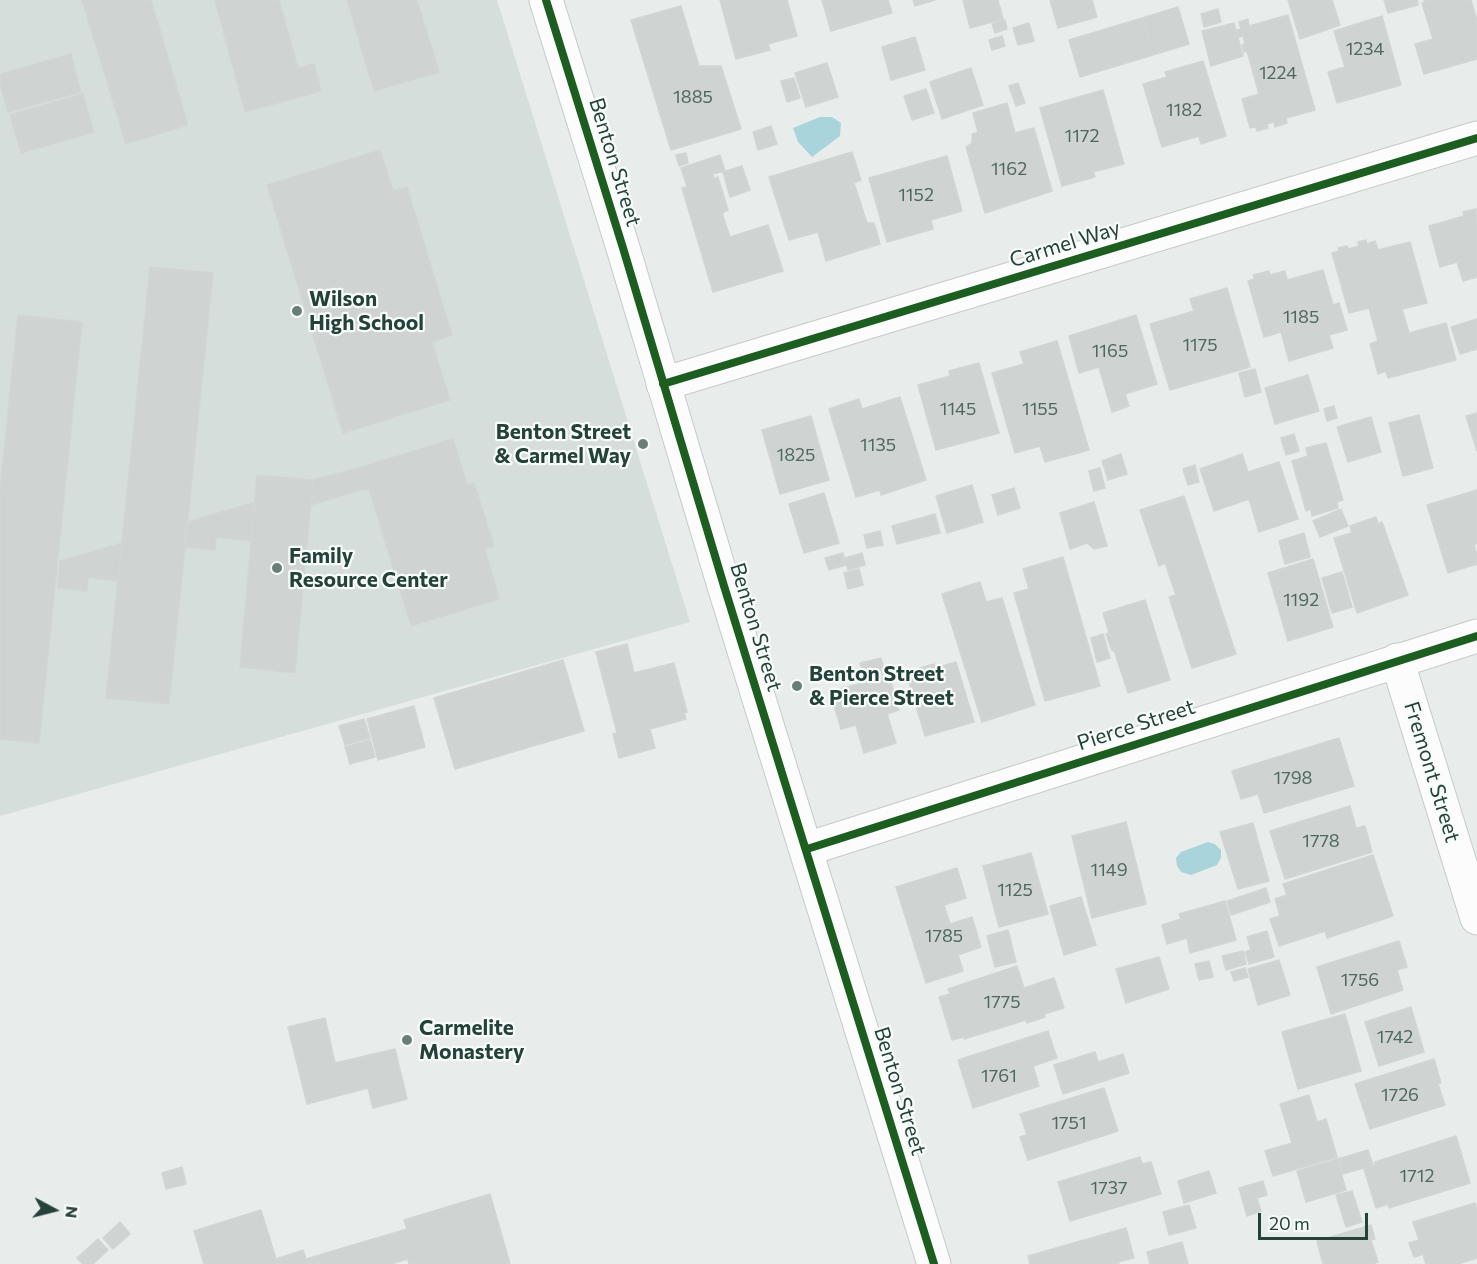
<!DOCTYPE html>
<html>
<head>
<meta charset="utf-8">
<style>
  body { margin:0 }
  #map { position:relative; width:1477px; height:1264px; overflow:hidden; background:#e8edeb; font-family:Commissioner,sans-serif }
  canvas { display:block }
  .north { position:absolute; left:24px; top:1180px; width:60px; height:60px; -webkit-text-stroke:4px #f7fbf9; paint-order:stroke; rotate:97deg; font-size:16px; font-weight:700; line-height:24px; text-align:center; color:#24423a }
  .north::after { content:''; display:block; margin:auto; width:21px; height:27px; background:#24423a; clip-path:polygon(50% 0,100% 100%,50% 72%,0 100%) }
  .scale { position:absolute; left:1258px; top:1213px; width:110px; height:27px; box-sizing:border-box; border:3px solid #24423a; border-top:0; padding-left:8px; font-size:18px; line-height:21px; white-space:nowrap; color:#24423a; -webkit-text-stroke:4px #f7fbf9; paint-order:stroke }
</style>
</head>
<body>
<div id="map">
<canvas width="1477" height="1264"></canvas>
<div class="north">N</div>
<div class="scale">20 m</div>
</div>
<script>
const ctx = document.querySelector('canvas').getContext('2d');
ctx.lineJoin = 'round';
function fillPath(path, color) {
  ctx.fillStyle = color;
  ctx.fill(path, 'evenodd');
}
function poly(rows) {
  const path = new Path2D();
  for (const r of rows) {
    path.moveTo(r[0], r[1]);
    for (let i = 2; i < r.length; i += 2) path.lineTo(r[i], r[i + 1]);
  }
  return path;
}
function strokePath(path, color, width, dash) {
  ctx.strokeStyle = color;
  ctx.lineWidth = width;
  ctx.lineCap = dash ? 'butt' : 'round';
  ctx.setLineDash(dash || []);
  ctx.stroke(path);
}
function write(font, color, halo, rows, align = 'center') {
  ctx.font = font + ' Commissioner,sans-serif';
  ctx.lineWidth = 4.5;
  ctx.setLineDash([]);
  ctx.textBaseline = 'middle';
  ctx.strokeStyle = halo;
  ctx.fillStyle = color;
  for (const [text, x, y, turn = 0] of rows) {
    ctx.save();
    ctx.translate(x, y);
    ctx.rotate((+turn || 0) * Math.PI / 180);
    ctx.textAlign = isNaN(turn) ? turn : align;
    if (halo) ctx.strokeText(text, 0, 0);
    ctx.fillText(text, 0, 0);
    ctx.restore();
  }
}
fillPath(poly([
  [0,0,497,0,690,622,0,816]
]), '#d6dedb');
fillPath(poly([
  [820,117,832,117,841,123,840,136,812,157,798,142,793,128],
  [1208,842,1215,844,1221,850,1221,858,1217,865,1191,875,1181,872,1177,866,1176,858,1181,852]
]), '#a9d4db');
const building = poly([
  [82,0,151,0,188,125,126,144,82,0],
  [215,0,279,0,298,68,314,64,321,91,245,112,215,0],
  [347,0,417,0,439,72,374,91,347,0],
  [720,0,787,0,797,36,768,44,770,50,736,59,720,0],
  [822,0,888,0,892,13,831,31,822,0],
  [913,0,935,0,915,6,913,0],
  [963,0,998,0,1003,19,970,28,963,0],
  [1050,0,1092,0,1097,17,1058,28,1050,0],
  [1288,0,1332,0,1340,25,1300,39,1288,0],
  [1384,0,1417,0,1418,5,1388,13,1384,0],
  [1424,0,1471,0,1477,20,1477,59,1424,74,1415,44,1433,39,1422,3,1425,3,1424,0],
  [681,6,699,66,721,66,741,129,671,150,631,20,681,6],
  [1178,7,1189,44,1153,55,1142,18,1178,7],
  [1218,9,1221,22,1204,27,1201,14,1218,9],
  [1288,15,1315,110,1286,118,1287,123,1275,127,1274,122,1267,124,1268,128,1257,131,1256,127,1250,128,1242,99,1259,94,1247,51,1244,52,1242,45,1245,44,1243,36,1239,37,1237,30,1241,29,1239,22,1248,19,1249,26,1288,15],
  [1382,16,1401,85,1337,103,1328,72,1345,67,1334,31,1382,16],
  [1142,18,1153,55,1080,77,1069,40,1142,18],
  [1005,20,1007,29,995,33,992,24,1005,20],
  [1029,23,1034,41,1018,45,1013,28,1029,23],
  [1234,23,1243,56,1211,66,1202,31,1234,23],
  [1002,36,1005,46,992,50,989,40,1002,36],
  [915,37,925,70,891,80,882,47,915,37],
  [71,54,81,92,8,112,0,83,0,74,71,54],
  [1203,61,1226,136,1201,144,1199,136,1162,147,1143,84,1167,77,1165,72,1203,61],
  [827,63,838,97,806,107,795,73,827,63],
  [971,68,983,105,942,119,930,82,971,68],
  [794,78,800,98,787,102,781,81,794,78],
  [1018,83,1025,103,1016,106,1009,86,1018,83],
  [926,89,934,113,912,120,904,96,926,89],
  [1103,90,1124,164,1093,172,1095,177,1062,186,1040,108,1103,90],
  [83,94,94,132,21,153,10,115,83,94],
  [1007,103,1015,133,1034,128,1052,191,985,213,966,147,972,143,972,134,978,132,973,113,1007,103],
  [771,126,777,144,758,150,753,132,771,126],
  [380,150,393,191,407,187,452,335,432,342,450,400,343,433,267,185,380,150],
  [852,152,861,180,854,183,867,223,874,223,880,244,826,261,818,232,789,240,769,177,852,152],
  [686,153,688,163,679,166,676,155,686,153],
  [720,155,725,171,713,174,714,179,718,177,728,210,722,213,730,237,768,225,783,271,713,292,682,188,687,187,681,168,720,155],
  [947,156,962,211,931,220,933,229,887,242,869,178,947,156],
  [742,166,750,190,730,197,723,172,742,166],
  [1476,209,1477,277,1463,281,1457,262,1440,267,1429,226,1464,216,1463,212,1476,209],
  [1366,240,1367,244,1375,241,1378,250,1410,242,1427,303,1402,309,1409,333,1446,323,1456,360,1388,378,1386,371,1378,374,1370,344,1378,341,1369,308,1349,313,1332,253,1339,251,1338,248,1347,246,1348,249,1359,246,1358,242,1366,240],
  [150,267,213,273,169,704,106,698,150,267],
  [1323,270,1333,305,1339,303,1347,330,1329,335,1333,348,1289,361,1281,332,1264,337,1248,281,1255,279,1253,275,1269,271,1270,275,1285,271,1287,280,1323,270],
  [1227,288,1250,367,1170,390,1150,324,1194,311,1190,299,1227,288],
  [18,315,82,322,39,743,0,739,0,490,18,315],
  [1136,315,1157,384,1125,394,1129,406,1112,412,1099,367,1079,373,1069,336,1136,315],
  [1477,319,1477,349,1460,354,1451,327,1477,319],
  [1057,341,1089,450,1045,462,1040,446,1015,453,992,373,1024,364,1020,352,1057,341],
  [979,363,999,433,936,450,918,385,950,376,949,371,979,363],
  [1255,369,1261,392,1245,397,1239,373,1255,369],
  [1308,375,1319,411,1275,424,1265,388,1308,375],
  [900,397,926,480,881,495,880,490,856,497,829,409,859,399,862,409,900,397],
  [1334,406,1337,418,1327,421,1324,409,1334,406],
  [1477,413,1477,451,1466,416,1477,413],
  [1419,415,1433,468,1403,476,1389,423,1419,415],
  [811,416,829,480,780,494,762,430,811,416],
  [1371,417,1381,452,1348,462,1337,427,1371,417],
  [1294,434,1299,451,1286,455,1281,438,1294,434],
  [453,439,467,485,474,483,494,546,485,549,499,599,411,626,369,489,365,490,364,489,358,468,453,439],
  [1326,443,1343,500,1337,502,1338,508,1312,516,1311,509,1306,511,1292,461,1308,456,1306,448,1326,443],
  [1121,454,1127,474,1108,480,1102,461,1121,454],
  [1242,454,1248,472,1279,462,1298,519,1259,532,1249,499,1214,511,1200,469,1242,454],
  [1195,465,1199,482,1188,485,1183,469,1195,465],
  [358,468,364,489,311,505,313,480,358,468],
  [1100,468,1105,488,1094,491,1089,471,1100,468],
  [257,475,313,480,295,673,240,667,257,475],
  [972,485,983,522,947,533,936,496,972,485],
  [1014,488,1020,508,998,515,992,495,1014,488],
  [1477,490,1477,543,1474,545,1477,554,1477,564,1448,573,1427,505,1477,490],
  [824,493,839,543,804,553,789,504,824,493],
  [1184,496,1236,654,1192,668,1169,597,1176,595,1165,563,1159,566,1140,510,1184,496],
  [255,502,251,541,216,537,215,550,184,547,187,522,255,502],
  [1094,502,1107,546,1094,549,1087,543,1070,549,1060,513,1094,502],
  [1341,509,1348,526,1320,537,1313,521,1341,509],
  [935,514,940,533,897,544,892,526,935,514],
  [1376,517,1378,524,1382,522,1408,595,1357,613,1334,538,1352,533,1350,526,1376,517],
  [880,531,883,545,867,548,864,535,880,531],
  [1304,533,1310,557,1285,564,1279,541,1304,533],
  [122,543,118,581,88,577,87,591,58,588,60,561,122,543],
  [843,553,846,565,829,570,825,558,843,553],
  [862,553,865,565,848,570,845,558,862,553],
  [1063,557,1100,686,1045,701,1014,593,1029,589,1023,569,1063,557],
  [1313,559,1333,627,1288,641,1268,573,1313,559],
  [859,569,863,585,848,589,844,573,859,569],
  [1342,572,1352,607,1332,613,1322,578,1342,572],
  [980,582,986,602,1002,598,1035,705,982,722,942,594,980,582],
  [1145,600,1170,680,1128,693,1114,650,1112,651,1106,634,1109,633,1103,613,1145,600],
  [1103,634,1110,658,1097,662,1091,638,1103,634],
  [627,644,634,673,674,663,687,712,684,713,686,719,650,729,655,748,619,758,613,734,617,733,596,652,627,644],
  [881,658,885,674,865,680,860,663,881,658],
  [563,660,584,731,455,769,434,698,563,660],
  [956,662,974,722,925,736,906,672,934,664,935,668,956,662],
  [889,675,899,710,887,714,896,743,864,753,856,725,841,729,830,692,889,675],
  [414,706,425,747,378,760,367,719,414,706],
  [364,719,370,738,345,745,339,726,364,719],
  [1339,738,1354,786,1264,813,1258,794,1241,799,1232,771,1339,738],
  [370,740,375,757,350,764,345,747,370,740],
  [1350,806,1356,828,1365,826,1372,852,1285,879,1270,831,1350,806],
  [1126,822,1146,904,1092,918,1072,836,1126,822],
  [1253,823,1269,881,1238,889,1220,832,1253,823],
  [1031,853,1048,914,999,927,983,866,1031,853],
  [1373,855,1393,916,1327,938,1325,931,1279,946,1270,919,1280,916,1275,899,1287,895,1283,884,1373,855],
  [957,868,966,898,944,905,950,924,972,917,981,947,958,955,963,971,926,983,896,887,957,868],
  [1266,888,1270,902,1231,915,1227,901,1266,888],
  [1081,897,1096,945,1064,955,1050,906,1081,897],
  [1225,901,1236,940,1190,953,1187,938,1167,944,1162,925,1181,919,1179,914,1225,901],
  [1008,930,1016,962,995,967,987,936,1008,930],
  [1267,931,1274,957,1249,964,1245,952,1251,950,1247,937,1267,931],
  [1399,941,1407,967,1397,970,1403,990,1331,1014,1317,967,1399,941],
  [1243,951,1246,964,1226,970,1222,956,1243,951],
  [1159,957,1169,989,1126,1003,1116,969,1159,957],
  [1279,960,1290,995,1258,1005,1248,969,1279,960],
  [1209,961,1213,977,1199,980,1195,964,1209,961],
  [1017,966,1024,988,1054,978,1064,1008,1044,1014,1045,1017,1027,1023,1026,1020,964,1039,964,1037,952,1040,939,997,950,994,948,989,1017,966],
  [1245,968,1248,977,1234,981,1231,972,1245,968],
  [1411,1007,1424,1052,1379,1066,1365,1022,1411,1007],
  [1345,1014,1361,1071,1298,1089,1282,1032,1345,1014],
  [325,1018,335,1063,395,1049,407,1099,373,1108,368,1088,307,1104,288,1027,325,1018],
  [1048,1031,1057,1058,1033,1066,1039,1086,973,1108,958,1060,1048,1031],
  [1095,1052,1098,1062,1123,1054,1129,1073,1063,1094,1054,1065,1095,1052],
  [1434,1059,1441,1083,1438,1084,1445,1105,1370,1129,1355,1084,1434,1059],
  [1104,1088,1118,1131,1028,1160,1020,1137,1027,1135,1020,1114,1104,1088],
  [1309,1095,1317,1122,1326,1119,1337,1157,1273,1176,1265,1151,1292,1143,1280,1104,1309,1095],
  [1456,1136,1470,1183,1389,1208,1388,1204,1376,1208,1364,1169,1375,1165,1375,1162,1456,1136],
  [1368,1150,1373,1165,1343,1174,1338,1159,1368,1150],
  [1140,1157,1142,1164,1151,1162,1161,1194,1070,1221,1058,1182,1140,1157],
  [1337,1159,1346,1190,1306,1202,1297,1171,1337,1159],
  [182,1167,186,1184,166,1189,162,1173,182,1167],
  [1209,1171,1216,1193,1184,1203,1178,1181,1209,1171],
  [1263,1181,1267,1195,1257,1198,1261,1211,1247,1216,1239,1188,1263,1181],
  [1352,1191,1362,1222,1346,1227,1336,1195,1352,1191],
  [490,1194,510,1264,409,1264,408,1259,391,1264,204,1264,194,1231,261,1210,276,1259,303,1250,306,1259,407,1229,404,1220,490,1194],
  [1475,1203,1477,1211,1477,1258,1458,1264,1426,1264,1423,1254,1414,1257,1409,1243,1419,1240,1413,1222,1475,1203],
  [1189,1205,1196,1228,1169,1235,1163,1212,1189,1205],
  [120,1222,130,1234,113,1249,103,1238,120,1222],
  [1371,1225,1375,1239,1371,1240,1378,1262,1372,1264,1323,1264,1317,1241,1371,1225],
  [1126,1228,1134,1258,1118,1262,1119,1264,1030,1264,1028,1256,1126,1228],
  [98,1239,108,1250,93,1264,83,1264,77,1258,98,1239],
  [1182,1242,1188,1264,1150,1264,1147,1252,1182,1242]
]);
fillPath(building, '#cfd4d2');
strokePath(building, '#d1d6d4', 1.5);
const street = poly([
  [663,384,1477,138],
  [1397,660,1477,918],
  [807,849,1477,636]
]);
const secondary = poly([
  [546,0,623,248,724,586,934,1264]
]);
strokePath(street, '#c5cac8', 35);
strokePath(secondary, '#c3cbc8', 35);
strokePath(street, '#fcfcfc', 33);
strokePath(secondary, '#fcfcfc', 33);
strokePath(poly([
  [546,0,623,248,724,586,934,1264],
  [663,384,1477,138],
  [807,849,1477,636]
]), '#1b5e20', 8);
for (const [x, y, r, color] of [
  [297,311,6,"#697e78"],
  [643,444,6,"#697e78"],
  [277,568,6,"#697e78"],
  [797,686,6,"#697e78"],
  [407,1040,6,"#697e78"]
]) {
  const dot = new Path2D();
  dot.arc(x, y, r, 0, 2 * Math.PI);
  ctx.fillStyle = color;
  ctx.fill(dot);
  strokePath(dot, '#f7fbf9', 2);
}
write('18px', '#506761', null, [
  ["1234",1365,49],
  ["1224",1278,73],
  ["1885",693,97],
  ["1182",1184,110],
  ["1172",1082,136],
  ["1162",1009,169],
  ["1152",916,195],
  ["1185",1301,317],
  ["1175",1200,345],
  ["1165",1110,351],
  ["1145",958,409],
  ["1155",1040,409],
  ["1135",878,445],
  ["1825",796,455],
  ["1192",1301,600],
  ["1798",1293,778],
  ["1778",1321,841],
  ["1149",1109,870],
  ["1125",1015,890],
  ["1785",944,936],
  ["1756",1360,980],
  ["1775",1002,1002],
  ["1742",1395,1037],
  ["1761",999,1076],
  ["1726",1400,1095],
  ["1751",1069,1123],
  ["1712",1417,1176],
  ["1737",1109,1188]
]);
write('21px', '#24423a', '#f7fbf9', [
  ["Benton Street",615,162,73],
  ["Carmel Way",1065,244,-17],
  ["Benton Street",756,627,73],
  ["Pierce Street",1136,725,-18],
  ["Fremont Street",1432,772,73],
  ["Benton Street",900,1091,73]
]);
write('bold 21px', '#24423a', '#f7fbf9', [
  ["Wilson",309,299],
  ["High School",309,323],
  ["Benton Street",631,432,"right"],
  ["& Carmel Way",631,456,"right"],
  ["Family",289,556],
  ["Resource Center",289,580],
  ["Benton Street",809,674],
  ["& Pierce Street",809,698],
  ["Carmelite",419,1028],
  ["Monastery",419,1052]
], 'left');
</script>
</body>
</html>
